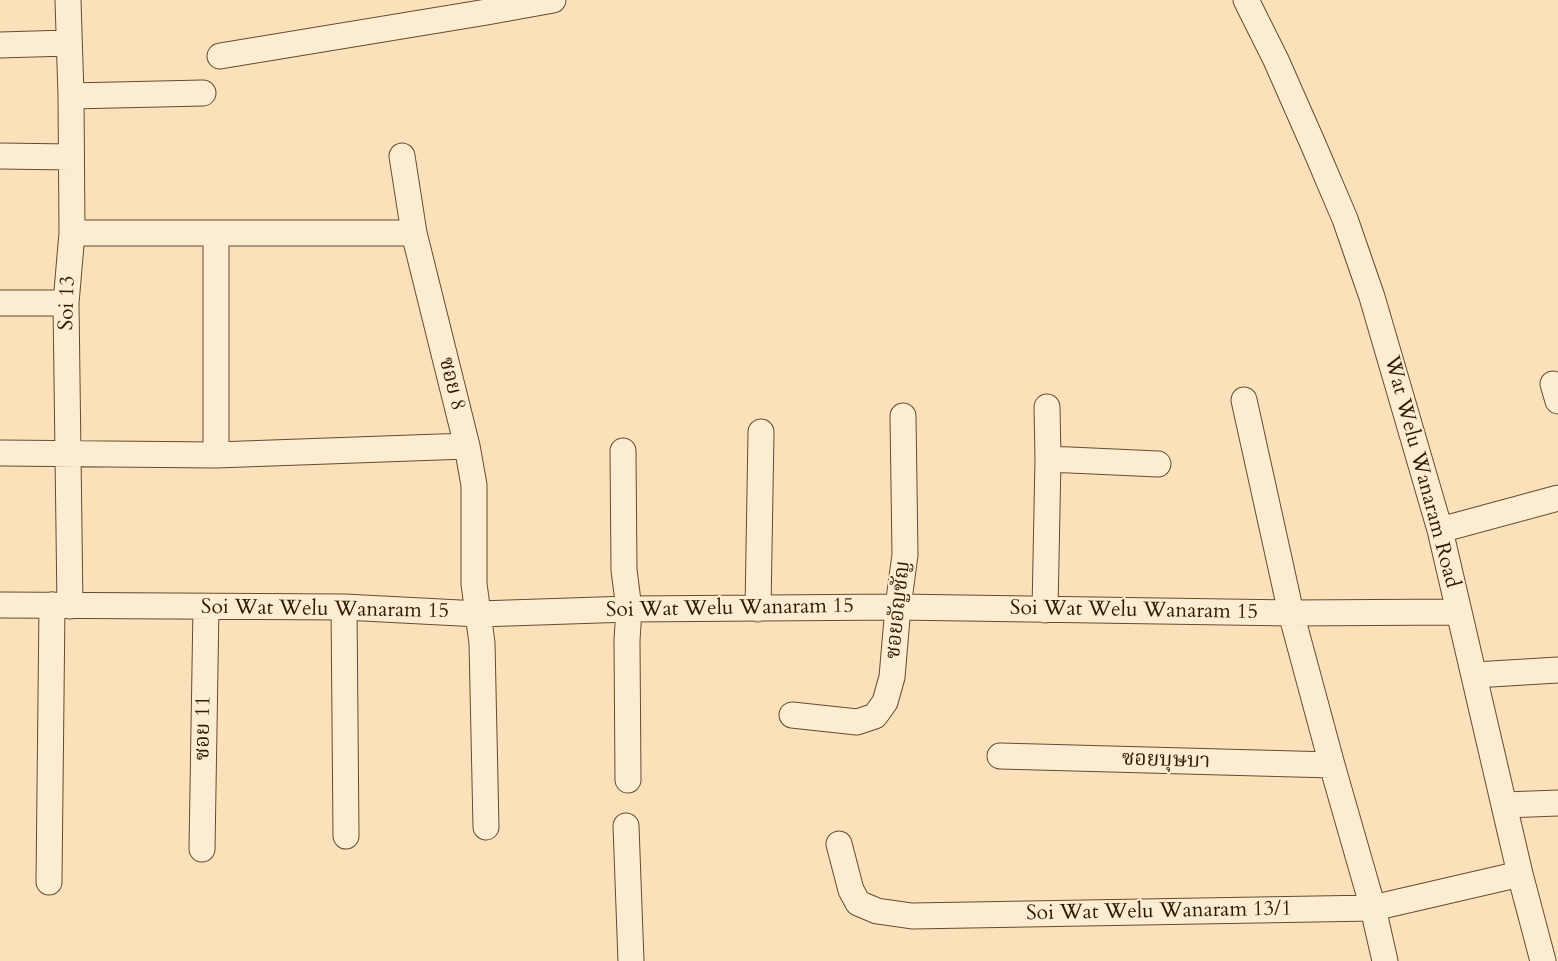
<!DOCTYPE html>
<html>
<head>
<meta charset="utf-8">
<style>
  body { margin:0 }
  canvas { display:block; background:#fbe1b9 }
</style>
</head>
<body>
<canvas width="1558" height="961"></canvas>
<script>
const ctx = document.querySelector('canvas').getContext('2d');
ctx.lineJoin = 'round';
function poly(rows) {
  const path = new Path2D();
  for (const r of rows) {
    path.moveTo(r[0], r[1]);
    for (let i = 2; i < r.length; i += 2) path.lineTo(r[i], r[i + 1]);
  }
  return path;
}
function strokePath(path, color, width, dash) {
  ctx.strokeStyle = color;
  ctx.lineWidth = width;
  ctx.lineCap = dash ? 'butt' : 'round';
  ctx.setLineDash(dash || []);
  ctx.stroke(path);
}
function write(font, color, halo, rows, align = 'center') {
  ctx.font = font + ' Cardo,"Noto Serif Thai",serif';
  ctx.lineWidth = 4;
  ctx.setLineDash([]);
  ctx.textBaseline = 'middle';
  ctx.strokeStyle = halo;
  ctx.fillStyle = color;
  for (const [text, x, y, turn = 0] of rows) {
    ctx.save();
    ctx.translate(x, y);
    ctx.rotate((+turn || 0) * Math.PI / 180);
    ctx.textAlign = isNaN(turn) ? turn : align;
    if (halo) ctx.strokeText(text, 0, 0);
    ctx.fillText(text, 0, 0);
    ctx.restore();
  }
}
const minor = poly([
  [68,0,71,96,72,233,66,303,70,606],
  [1246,0,1276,60,1313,144,1345,219,1372,297,1440,530,1520,874,1543,961],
  [0,45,68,43],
  [220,56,487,12,553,0],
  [71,96,203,93],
  [0,156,71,157],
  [402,156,414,233,467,446,474,485,474,584,482,643,486,827],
  [72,233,414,233],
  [216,233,216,455],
  [0,303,66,303],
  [1553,384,1558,401],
  [1244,400,1291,613,1332,765,1373,908,1385,961],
  [623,451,624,570,629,609,627,640,628,780],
  [0,453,216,455,467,446],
  [1048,459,1158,464],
  [1440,530,1558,498],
  [0,605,344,607,479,614,629,609,898,607,1291,613,1459,612],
  [344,607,346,836],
  [758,609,761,432],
  [1045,610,1048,459,1047,407],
  [1475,675,1558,670],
  [792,715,857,722,875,716,885,702,892,677,898,607,905,555,903,416],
  [1000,756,1332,765],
  [1505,805,1558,803],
  [626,826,631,961],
  [839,844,851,890,858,903,877,911,912,916,1373,908,1520,874],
  [202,849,206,607],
  [49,882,52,605]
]);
strokePath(minor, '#634d2e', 27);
strokePath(minor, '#fcecd2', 25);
write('21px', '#301c00', '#fcecd2', [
  ["Soi 13",68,303,-88],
  ["ซอย 8",451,384,76],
  ["Wat Welu Wanaram Road",1421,472,75],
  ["Soi Wat Welu Wanaram 15",730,609,-1],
  ["Soi Wat Welu Wanaram 15",325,610,1],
  ["ซอยอัญชัญ",899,610,-84],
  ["Soi Wat Welu Wanaram 15",1134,611,1],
  ["ซอย 11",204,728,-89],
  ["ซอยบุษบา",1166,761,2],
  ["Soi Wat Welu Wanaram 13/1",1159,912,-1]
]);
</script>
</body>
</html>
